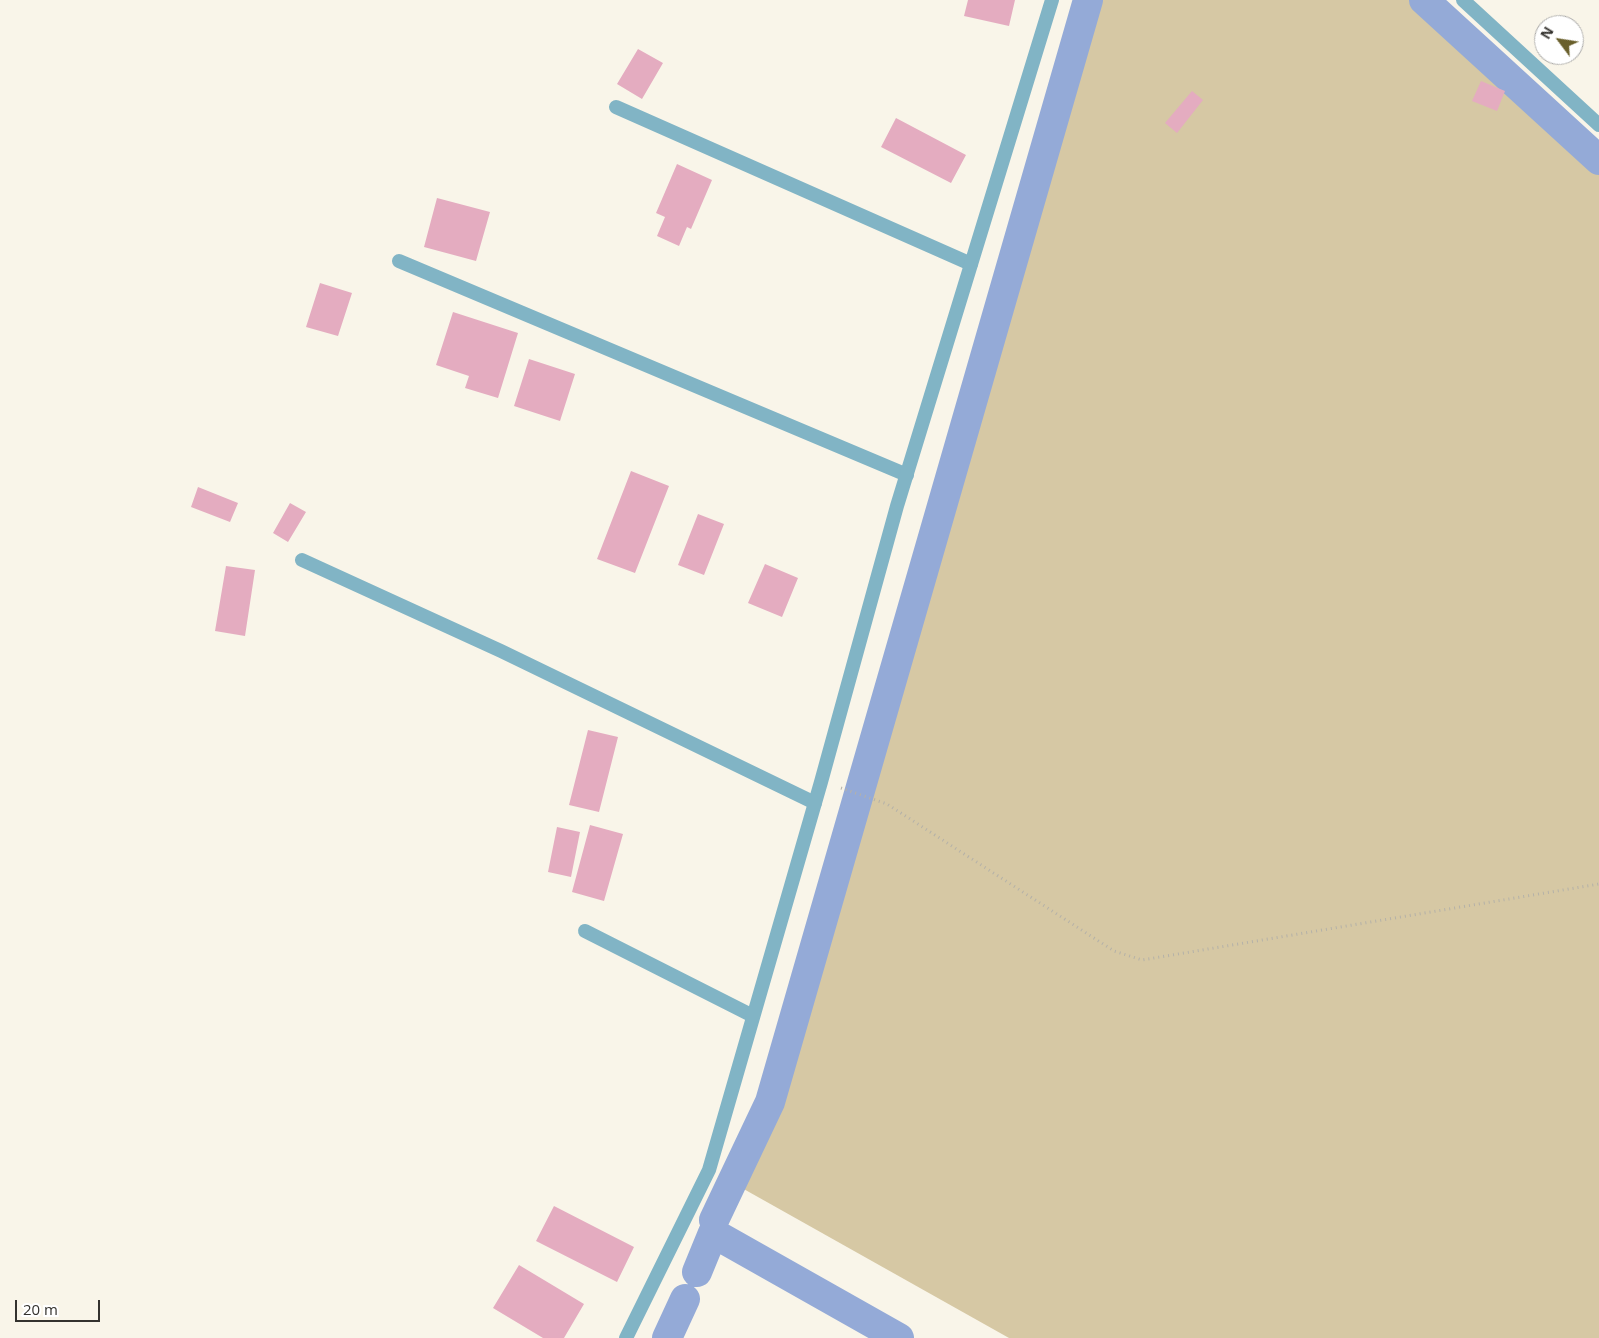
<!DOCTYPE html>
<html>
<head>
<meta charset="utf-8">
<style>
  body { margin:0 }
  #map { position:relative; width:1599px; height:1338px; overflow:hidden; background:#f9f5e9; font-family:"Open Sans",sans-serif }
  canvas { display:block }
  .north { position:absolute; left:1534px; top:15px; width:50px; height:50px; box-sizing:border-box; background:#fff; border:1px solid #aeadab; border-radius:50%; rotate:301deg; font-size:14px; font-weight:700; line-height:20px; text-align:center; color:#34322e }
  .north::after { content:''; display:block; margin:auto; width:18px; height:22px; background:#695f2b; clip-path:polygon(50% 0,100% 100%,50% 72%,0 100%) }
  .scale { position:absolute; left:15px; top:1300px; width:85px; height:22px; box-sizing:border-box; border:2px solid #34322e; border-top:0; padding-left:6px; font-size:15px; line-height:18px; white-space:nowrap; color:#34322e; -webkit-text-stroke:4px #fff; paint-order:stroke }
</style>
</head>
<body>
<div id="map">
<canvas width="1599" height="1338"></canvas>
<div class="north">N</div>
<div class="scale">20 m</div>
</div>
<script>
const ctx = document.querySelector('canvas').getContext('2d');
ctx.lineJoin = 'round';
function fillPath(path, color) {
  ctx.fillStyle = color;
  ctx.fill(path, 'evenodd');
}
function poly(rows) {
  const path = new Path2D();
  for (const r of rows) {
    path.moveTo(r[0], r[1]);
    for (let i = 2; i < r.length; i += 2) path.lineTo(r[i], r[i + 1]);
  }
  return path;
}
function strokePath(path, color, width, dash) {
  ctx.strokeStyle = color;
  ctx.lineWidth = width;
  ctx.lineCap = dash ? 'butt' : 'round';
  ctx.setLineDash(dash || []);
  ctx.stroke(path);
}
fillPath(poly([
  [1082,0,1432,0,1599,151,1599,1338,1009,1338,733,1183]
]), '#d6c8a4');
strokePath(poly([
  [1424,0,1599,160],
  [714,1220,770,1102,1088,0],
  [697,1272,713,1233,899,1338],
  [667,1338,685,1299]
]), '#94aad7', 30);
fillPath(poly([
  [968,0,1015,0,1009,26,964,16],
  [638,49,663,63,642,99,617,84],
  [1481,81,1505,91,1497,111,1472,101],
  [1192,91,1203,100,1177,133,1165,123],
  [896,118,966,155,951,183,881,147],
  [677,164,712,180,691,229,687,227,679,246,657,236,665,217,656,213],
  [437,198,490,212,476,261,424,247],
  [320,283,352,293,338,336,306,327],
  [453,312,518,333,498,398,465,388,469,376,436,365],
  [529,359,575,374,560,421,514,406],
  [631,471,669,486,635,573,597,559],
  [198,487,238,503,230,522,191,507],
  [290,503,306,512,288,542,273,533],
  [698,514,724,524,704,575,678,565],
  [765,564,798,578,782,617,748,603],
  [226,566,255,570,245,636,215,631],
  [588,730,618,737,599,812,569,805],
  [590,825,623,834,604,901,572,892],
  [557,827,580,832,571,877,548,872],
  [554,1206,634,1247,617,1282,536,1241],
  [519,1265,584,1304,564,1338,543,1338,493,1308]
]), '#e4acc0');
strokePath(poly([
  [841,788,887,804,1114,951,1142,960,1599,884]
]), '#b4b1a8', 3, [1, 4]);
strokePath(poly([
  [616,107,971,264],
  [399,261,907,475],
  [302,560,501,651,815,803],
  [585,931,753,1016]
]), '#81b4c5', 14);
strokePath(poly([
  [1463,0,1599,125],
  [626,1338,709,1170,821,782,897,506,1052,0]
]), '#81b4c5', 14);
</script>
</body>
</html>
